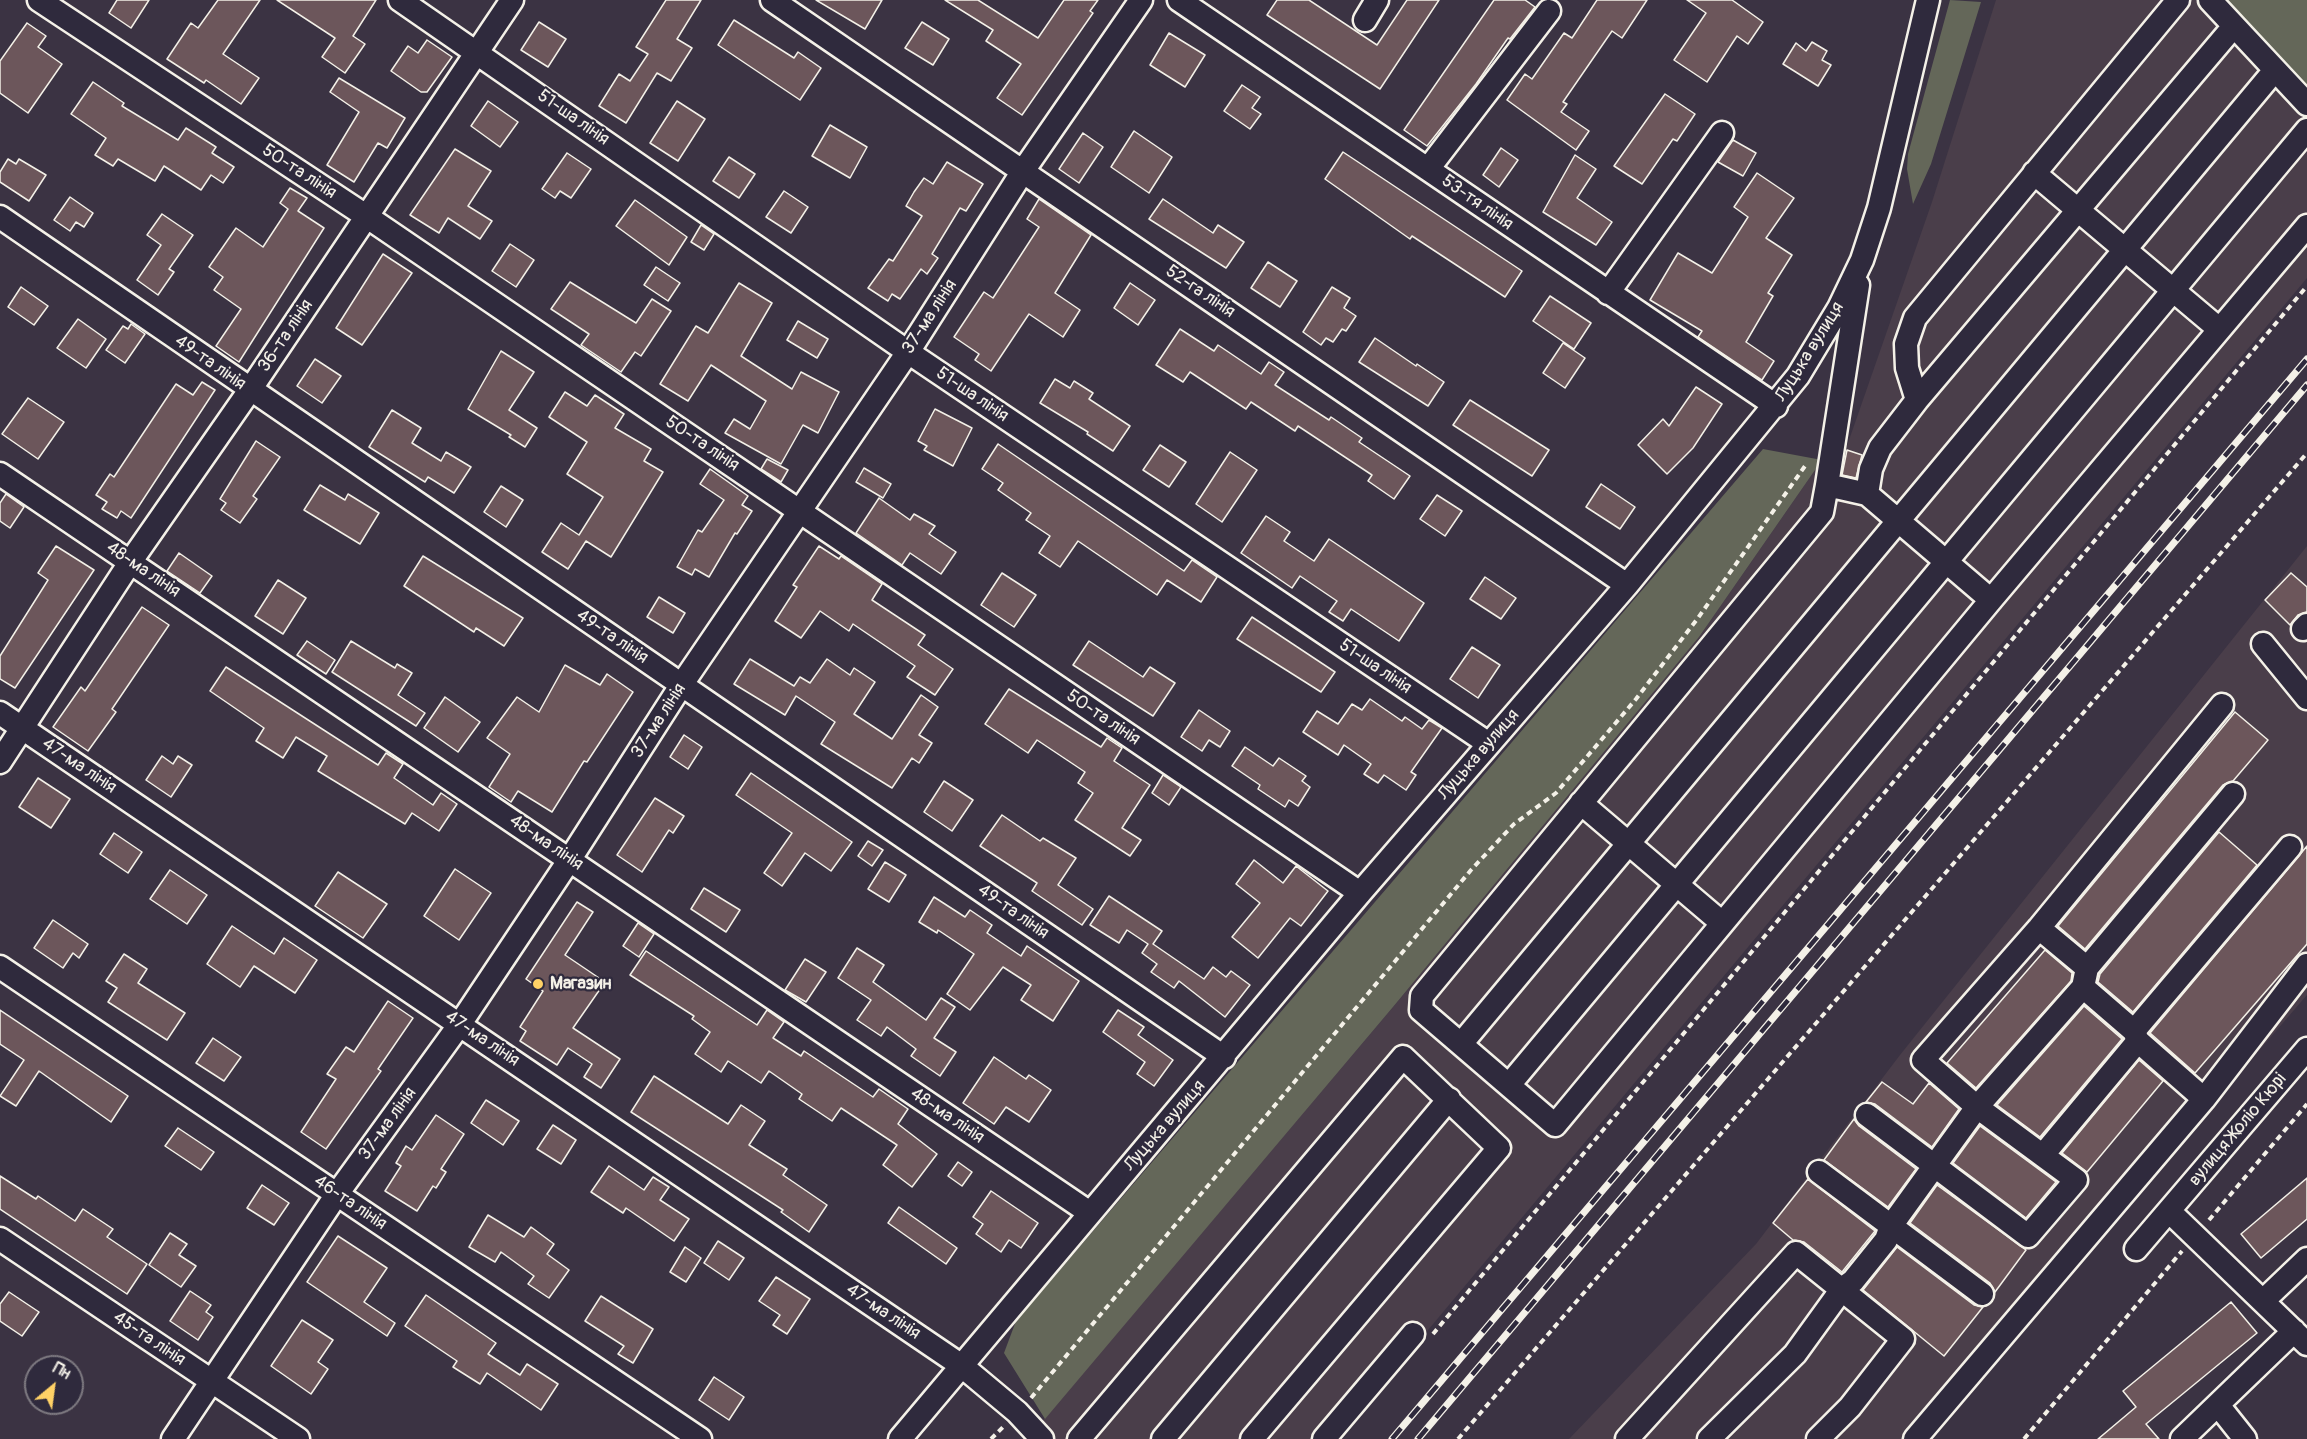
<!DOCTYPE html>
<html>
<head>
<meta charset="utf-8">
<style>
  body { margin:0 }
  #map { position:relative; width:2307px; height:1439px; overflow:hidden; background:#3b3343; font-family:Pangolin,sans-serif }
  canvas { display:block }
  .north { position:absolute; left:24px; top:1355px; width:60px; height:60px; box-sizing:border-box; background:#2f2a3d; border:2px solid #7e7a81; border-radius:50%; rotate:29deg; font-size:16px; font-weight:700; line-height:24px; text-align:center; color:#f4f1e8 }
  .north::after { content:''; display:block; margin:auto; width:21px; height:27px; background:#ffd166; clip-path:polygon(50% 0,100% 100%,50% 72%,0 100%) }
</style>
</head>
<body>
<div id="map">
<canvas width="2307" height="1439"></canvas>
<div class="north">Пн</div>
</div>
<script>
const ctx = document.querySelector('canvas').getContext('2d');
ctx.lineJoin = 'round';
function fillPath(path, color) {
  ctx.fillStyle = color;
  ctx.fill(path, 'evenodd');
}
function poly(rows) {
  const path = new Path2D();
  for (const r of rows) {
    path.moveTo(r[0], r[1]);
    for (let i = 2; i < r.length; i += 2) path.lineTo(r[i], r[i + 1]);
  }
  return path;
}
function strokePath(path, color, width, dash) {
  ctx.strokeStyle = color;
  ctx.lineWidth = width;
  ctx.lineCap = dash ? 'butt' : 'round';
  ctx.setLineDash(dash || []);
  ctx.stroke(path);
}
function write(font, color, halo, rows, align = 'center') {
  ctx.font = font + ' Pangolin,sans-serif';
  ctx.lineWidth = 4.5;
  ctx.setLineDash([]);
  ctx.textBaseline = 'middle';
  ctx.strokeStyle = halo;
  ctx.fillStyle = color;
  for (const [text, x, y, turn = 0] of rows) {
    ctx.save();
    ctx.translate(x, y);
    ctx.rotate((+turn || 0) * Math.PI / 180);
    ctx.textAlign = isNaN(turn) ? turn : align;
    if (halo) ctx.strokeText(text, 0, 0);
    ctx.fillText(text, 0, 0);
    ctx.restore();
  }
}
fillPath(poly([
  [1996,0,2223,0,2307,90,2307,278,1337,1439,1027,1439,1393,1007,1699,637,1822,460,1841,463,1932,202],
  [2307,546,2307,995,1924,1439,1569,1439,1756,1244,1900,1055]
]), '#4a3e4a');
fillPath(poly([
  [1950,0,1981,2,1931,164,1913,204,1907,169,1908,154],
  [2223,0,2307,0,2307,90],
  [1763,449,1822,460,1699,637,1393,1007,1045,1419,1004,1353,1016,1321]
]), '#646759');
const building = poly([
  [117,0,149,0,131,28,109,13,117,0],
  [218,0,260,0,223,54,259,78,241,104,206,80,204,83,167,59,191,23,198,28,218,0],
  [277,0,376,0,353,36,365,44,345,73,322,57,335,38,277,0],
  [666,0,701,0,677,39,692,48,671,81,657,73,626,123,599,106,619,74,630,81,648,54,636,47,666,0],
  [816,0,882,0,865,29,816,0],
  [945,0,978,0,1038,38,1064,0,1098,0,1090,11,1093,13,1022,115,997,98,1021,64,986,41,993,30,945,0],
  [1277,0,1309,0,1377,45,1407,0,1439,0,1380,89,1267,15,1277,0],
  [1494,0,1525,0,1535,7,1510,39,1508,38,1476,84,1427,146,1404,130,1494,0],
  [1597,0,1647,0,1622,38,1612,31,1563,102,1567,104,1561,112,1589,131,1576,150,1507,100,1525,74,1532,79,1564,33,1572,38,1597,0],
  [1687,0,1732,0,1763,22,1748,44,1737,36,1707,82,1674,60,1706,13,1687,0],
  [734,20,794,58,798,52,821,68,800,100,718,45,734,20],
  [539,22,566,39,548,67,521,50,539,22],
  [922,22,949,39,933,65,905,48,922,22],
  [27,23,46,36,38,47,62,64,28,113,0,93,0,61,27,23],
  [1169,33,1205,55,1185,87,1150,65,1169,33],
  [427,40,452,57,427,92,421,92,391,71,408,46,418,53,427,40],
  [1812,42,1827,51,1822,60,1831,65,1818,86,1783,64,1796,43,1806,51,1812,42],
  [339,78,405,118,387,148,378,143,354,182,327,165,359,112,330,92,339,78],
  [93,82,124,103,122,106,178,140,186,128,216,147,212,153,234,167,223,183,211,175,201,190,164,166,155,181,118,159,113,166,95,155,106,138,71,114,93,82],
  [1242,85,1260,97,1252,108,1261,114,1250,129,1224,111,1242,85],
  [1665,94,1695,114,1677,141,1673,139,1642,184,1614,166,1665,94],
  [488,101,518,122,500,147,471,126,488,101],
  [677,101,705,119,678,161,650,143,677,101],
  [830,125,867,147,850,178,812,156,830,125],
  [1134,131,1172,157,1149,193,1111,167,1134,131],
  [1083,133,1103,147,1079,183,1059,169,1083,133],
  [1733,140,1756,153,1743,176,1718,162,1733,140],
  [1501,148,1518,160,1499,187,1483,175,1501,148],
  [455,149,491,171,468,206,492,221,480,239,448,218,439,233,410,215,455,149],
  [1343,152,1522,271,1505,297,1412,236,1410,239,1325,179,1343,152],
  [567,153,591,169,571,198,560,191,555,198,542,189,567,153],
  [1575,155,1596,169,1577,198,1612,222,1596,245,1543,212,1575,155],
  [729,157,755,174,739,198,713,181,729,157],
  [8,159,16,164,19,159,46,175,29,201,0,182,0,172,8,159],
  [947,162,983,184,966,211,960,208,932,254,938,258,927,274,921,269,900,299,892,294,888,301,868,288,889,259,893,261,922,216,906,206,914,192,924,178,933,184,947,162],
  [1757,173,1794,198,1766,238,1792,255,1768,293,1773,296,1746,342,1774,361,1762,380,1698,337,1702,331,1650,300,1678,253,1712,273,1748,217,1734,207,1757,173],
  [290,188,307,198,298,211,324,228,239,362,216,346,241,309,214,290,223,277,209,267,236,228,263,247,288,209,280,203,290,188],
  [784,191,808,207,791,233,766,217,784,191],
  [70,197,93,213,84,227,76,222,70,231,54,220,70,197],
  [1039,199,1091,235,1055,293,1080,310,1063,337,1029,314,991,371,975,360,979,354,954,337,984,292,993,298,1039,227,1027,219,1039,199],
  [1163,199,1213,233,1218,225,1244,242,1226,268,1149,219,1163,199],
  [635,200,687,237,669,265,616,226,635,200],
  [162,214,193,235,169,269,174,272,158,295,137,280,161,245,147,235,162,214],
  [701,225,714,234,704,250,691,242,701,225],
  [510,244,534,260,516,287,492,271,510,244],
  [383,254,412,273,362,345,336,328,383,254],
  [1268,262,1297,281,1280,307,1251,288,1268,262],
  [656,267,680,283,668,301,644,285,656,267],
  [570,282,636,323,652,299,671,311,641,356,635,352,621,372,581,345,589,334,551,309,570,282],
  [739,283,772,303,741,356,792,389,801,372,839,392,818,433,803,425,781,464,725,433,734,419,750,429,766,401,711,365,688,401,660,384,696,326,708,333,739,283],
  [1130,283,1155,300,1138,325,1114,308,1130,283],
  [21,287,48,306,34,325,8,307,21,287],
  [1332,287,1350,298,1344,308,1356,316,1346,331,1342,329,1333,342,1326,338,1321,345,1303,332,1332,287],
  [1550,296,1591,323,1574,349,1533,321,1550,296],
  [78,319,106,339,86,368,57,348,78,319],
  [798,321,828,339,817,358,787,340,798,321],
  [131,324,145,334,125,363,106,350,123,326,128,329,131,324],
  [1180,329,1214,351,1218,345,1261,374,1269,362,1284,372,1275,385,1329,420,1331,417,1362,438,1359,442,1410,476,1394,499,1368,481,1372,475,1298,426,1295,431,1251,402,1246,409,1190,372,1183,382,1156,365,1180,329],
  [1375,338,1416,366,1417,364,1444,382,1428,406,1359,362,1375,338],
  [1563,343,1585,358,1565,388,1543,373,1563,343],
  [501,351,534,372,509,410,537,428,525,447,509,437,511,435,468,409,501,351],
  [315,359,341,376,322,403,297,386,315,359],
  [1055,379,1070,388,1074,381,1093,393,1089,399,1130,426,1113,451,1087,434,1088,432,1040,403,1055,379],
  [202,382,215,390,131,518,121,511,117,518,102,509,107,502,96,495,110,474,114,477,176,384,193,395,202,382],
  [1696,387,1722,404,1693,448,1667,474,1638,445,1663,419,1669,426,1696,387],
  [565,392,587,406,595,395,624,414,615,428,651,449,644,461,663,472,611,557,586,541,568,569,542,552,561,523,579,535,603,497,567,474,587,442,549,417,565,392],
  [28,398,64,422,38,459,2,434,28,398],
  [1470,400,1549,450,1532,476,1453,425,1470,400],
  [935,409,972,428,953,466,924,450,927,446,918,441,935,409],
  [392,410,421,428,412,443,441,461,446,452,471,467,454,493,428,477,425,482,369,447,392,410],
  [256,441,280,457,253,496,257,499,240,523,221,510,226,503,220,499,256,441],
  [998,444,1184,571,1192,560,1217,577,1201,602,1167,580,1157,595,1078,541,1060,567,1039,553,1050,536,1026,520,1031,513,998,490,1003,483,982,469,998,444],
  [1160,445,1186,462,1169,487,1143,470,1160,445],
  [1847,450,1862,455,1856,478,1842,475,1847,450],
  [1230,452,1257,470,1222,522,1196,504,1230,452],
  [767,459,788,470,781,482,761,469,767,459],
  [864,468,891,484,883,498,856,482,864,468],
  [710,469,748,496,742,505,752,511,737,534,735,533,709,577,695,569,692,575,677,567,698,530,702,532,724,500,700,484,710,469],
  [1601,484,1635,507,1620,529,1586,507,1601,484],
  [320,485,345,500,348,494,379,513,360,544,304,510,320,485],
  [501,486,523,500,506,527,484,512,501,486],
  [6,494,24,507,10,528,0,521,0,503,6,494],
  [1437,495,1462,511,1445,536,1420,519,1437,495],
  [879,498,910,520,914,514,935,526,929,534,956,552,941,574,910,553,902,565,856,533,879,498],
  [1266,516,1290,532,1284,541,1314,561,1329,539,1424,603,1399,641,1351,609,1343,621,1329,612,1337,601,1300,576,1292,588,1241,553,1266,516],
  [56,546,94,570,15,688,0,679,0,656,48,580,38,573,56,546],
  [819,546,839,559,841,556,882,584,872,600,925,635,918,645,953,669,935,695,907,677,915,666,853,624,849,631,820,611,801,638,775,621,797,587,793,585,819,546],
  [179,553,212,576,200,593,167,571,179,553],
  [423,556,523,618,504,646,476,628,474,632,404,586,423,556],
  [1002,573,1036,595,1014,627,981,605,1002,573],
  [2291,573,2307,587,2307,612,2298,615,2290,625,2265,600,2291,573],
  [1485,577,1516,598,1501,619,1470,599,1485,577],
  [278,580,306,598,283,634,255,616,278,580],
  [659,597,685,613,673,633,647,617,659,597],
  [142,607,169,625,112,709,116,712,88,751,53,727,81,687,85,691,142,607],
  [1252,617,1335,672,1321,692,1237,639,1252,617],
  [307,641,335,660,326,674,297,655,307,641],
  [351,641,395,668,397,664,412,673,398,695,425,713,416,726,332,672,351,641],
  [1089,641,1143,677,1150,667,1175,683,1153,716,1073,665,1089,641],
  [1472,647,1500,665,1478,698,1450,679,1472,647],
  [750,659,794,686,800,677,810,683,827,659,850,675,854,668,875,682,854,714,892,739,921,695,938,707,919,735,932,743,919,763,912,758,892,788,821,744,835,722,796,696,785,715,734,684,750,659],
  [565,665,600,685,607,674,633,692,587,762,584,761,552,812,518,791,511,802,489,787,510,754,487,738,517,697,539,712,565,665],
  [226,667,378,765,386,753,403,764,394,778,433,805,441,793,457,804,439,831,412,813,405,824,318,771,327,756,296,737,283,758,256,741,264,728,210,691,226,667],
  [1009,689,1101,747,1107,738,1122,748,1114,761,1150,785,1122,828,1141,840,1130,856,1075,820,1093,793,1078,783,1085,772,1037,740,1028,753,985,724,1009,689],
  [445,697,480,722,458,752,424,728,445,697],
  [1370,699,1402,721,1405,717,1422,729,1429,720,1442,728,1411,772,1416,775,1406,790,1384,775,1378,783,1364,774,1371,764,1344,745,1338,755,1303,732,1317,711,1338,724,1352,704,1362,710,1370,699],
  [1199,710,1230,731,1220,747,1209,740,1202,751,1181,737,1199,710],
  [2235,712,2268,740,2233,781,2223,785,2085,949,2058,926,2235,712],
  [684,735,702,747,688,769,670,757,684,735],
  [1245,747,1273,766,1279,758,1306,776,1302,781,1310,787,1298,806,1289,800,1285,807,1258,789,1260,785,1232,766,1245,747],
  [162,756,173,764,178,756,192,765,171,797,146,780,162,756],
  [751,773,852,842,831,871,805,853,782,886,764,873,792,833,736,795,751,773],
  [1163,775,1181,787,1169,805,1152,793,1163,775],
  [38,778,70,799,51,828,19,807,38,778],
  [944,781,973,800,952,831,924,812,944,781],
  [655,798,684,816,673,833,669,830,642,872,617,855,655,798],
  [1002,815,1040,841,1043,838,1076,858,1058,885,1093,909,1082,925,1032,891,1037,883,980,846,1002,815],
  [2219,832,2257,865,2133,1012,2098,982,2100,974,2219,832],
  [114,833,142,852,128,873,100,854,114,833],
  [868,841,883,850,872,866,858,856,868,841],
  [2307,846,2307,944,2195,1073,2150,1033,2307,846],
  [1254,860,1283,883,1296,866,1328,891,1301,926,1290,918,1258,958,1232,937,1260,903,1236,884,1254,860],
  [885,862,906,875,889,902,868,889,885,862],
  [455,869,491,893,459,940,424,916,455,869],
  [170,870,207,895,187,924,150,899,170,870],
  [338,872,387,904,363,938,315,906,338,872],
  [704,888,740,910,726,932,691,909,704,888],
  [1109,896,1162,931,1153,944,1204,979,1213,967,1226,977,1231,971,1250,985,1225,1017,1179,981,1174,988,1151,972,1157,964,1142,953,1148,944,1127,930,1119,943,1090,925,1109,896],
  [934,897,965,917,970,910,992,925,987,933,1021,956,1027,946,1079,981,1053,1021,1021,1000,1031,985,1003,967,970,1010,947,994,974,954,938,930,937,933,919,922,934,897],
  [577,902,593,912,565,955,605,982,573,1028,620,1059,601,1088,584,1077,592,1064,568,1048,557,1065,520,1041,526,1031,520,1027,543,991,526,979,577,902],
  [53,920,88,944,79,958,73,953,63,968,34,948,53,920],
  [638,923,654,934,639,957,623,946,638,923],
  [232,926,274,954,284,938,317,960,295,993,254,966,240,987,207,964,232,926],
  [857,948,884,965,873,982,926,1020,941,998,955,1007,934,1038,956,1052,940,1076,911,1056,916,1049,887,1027,881,1036,857,1020,871,1000,838,978,857,948],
  [2045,950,2072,973,2071,981,1976,1088,1947,1063,2045,950],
  [646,951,757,1025,767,1010,784,1022,773,1038,801,1056,804,1051,873,1097,879,1089,908,1109,898,1124,937,1154,912,1187,883,1165,897,1145,841,1108,832,1121,799,1099,802,1094,769,1071,761,1083,728,1061,721,1072,695,1054,710,1032,692,1019,694,1016,630,975,646,951],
  [124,954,147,969,138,983,185,1013,167,1040,108,1002,117,988,106,981,124,954],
  [805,959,826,972,806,1002,785,990,805,959],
  [388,1001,413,1018,378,1069,381,1071,326,1149,301,1132,336,1079,327,1074,346,1047,354,1052,388,1001],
  [2084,1006,2122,1039,2040,1137,1997,1105,2084,1006],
  [0,1010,128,1096,111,1122,39,1071,16,1106,0,1096,24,1060,0,1044,0,1010],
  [1118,1010,1144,1027,1138,1035,1173,1060,1154,1086,1137,1074,1145,1062,1103,1032,1118,1010],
  [213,1038,241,1057,224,1081,196,1063,213,1038],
  [994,1057,1026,1079,1029,1075,1051,1090,1029,1122,1006,1107,994,1124,963,1103,994,1057],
  [2139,1060,2163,1081,2087,1172,2062,1153,2139,1060],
  [654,1076,728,1124,741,1105,765,1121,749,1145,787,1169,783,1175,827,1205,809,1232,781,1212,783,1210,631,1112,654,1076],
  [1882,1082,1913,1104,1929,1083,1959,1109,1932,1147,1875,1104,1866,1102,1882,1082],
  [486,1100,519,1121,503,1145,471,1123,486,1100],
  [436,1115,464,1134,441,1169,446,1172,436,1188,433,1186,417,1211,385,1191,401,1166,396,1163,406,1146,412,1150,436,1115],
  [1854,1119,1859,1126,1916,1169,1888,1207,1824,1160,1854,1119],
  [553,1125,576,1140,561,1164,537,1149,553,1125],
  [1980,1126,2056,1182,2026,1218,1953,1163,1980,1126],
  [178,1128,214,1152,201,1170,165,1146,178,1128],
  [958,1162,972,1172,962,1186,948,1176,958,1162],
  [609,1166,644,1190,653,1177,669,1187,660,1200,689,1219,674,1241,626,1208,623,1213,591,1192,609,1166],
  [0,1176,36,1199,38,1196,75,1221,83,1209,113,1229,107,1237,147,1264,127,1294,0,1209,0,1176],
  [2307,1178,2307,1219,2261,1258,2241,1234,2307,1178],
  [1808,1179,1875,1231,1842,1272,1804,1242,1793,1240,1773,1223,1808,1179],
  [262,1185,289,1203,274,1225,247,1208,262,1185],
  [1937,1185,2026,1250,1995,1292,1990,1283,1910,1223,1937,1185],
  [991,1191,1038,1223,1021,1248,1009,1240,1001,1252,976,1234,983,1224,973,1217,991,1191],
  [899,1207,957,1248,946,1264,888,1223,899,1207],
  [488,1215,524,1237,531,1227,554,1244,547,1254,569,1270,549,1298,528,1284,534,1276,501,1252,495,1262,469,1247,488,1215],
  [170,1233,187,1244,179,1255,196,1266,181,1287,149,1265,170,1233],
  [338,1236,387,1268,364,1302,395,1323,387,1336,307,1282,338,1236],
  [718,1241,744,1258,729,1280,704,1263,718,1241],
  [685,1247,701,1258,686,1282,670,1272,685,1247],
  [1897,1247,1974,1305,1983,1307,1944,1356,1863,1290,1897,1247],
  [776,1277,810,1299,787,1334,773,1325,780,1315,759,1301,776,1277],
  [190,1291,211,1305,206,1312,213,1317,198,1340,170,1321,190,1291],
  [9,1292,39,1312,22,1336,0,1321,0,1304,9,1292],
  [426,1295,496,1343,488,1354,520,1375,527,1364,558,1384,541,1410,487,1373,480,1384,453,1367,457,1361,405,1326,426,1295],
  [601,1296,653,1329,633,1363,618,1354,624,1346,585,1321,601,1296],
  [2231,1302,2257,1333,2146,1424,2159,1439,2098,1439,2136,1407,2123,1391,2231,1302],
  [302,1320,333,1340,318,1362,328,1369,311,1394,271,1366,302,1320],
  [714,1377,744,1397,729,1420,699,1400,714,1377]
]);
fillPath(building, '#6c565b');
strokePath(building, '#f4f1e8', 1.5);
const minor = poly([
  [39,0,366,216,1360,893],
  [400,0,908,352,1489,744],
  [772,0,1627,585],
  [1179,0,1776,406],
  [2210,0,2307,104],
  [1365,20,1377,0],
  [1428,169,1549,11],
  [2034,173,2219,329],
  [0,217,1224,1057],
  [1608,293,1722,133],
  [1917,400,1907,368,1906,344,1915,318,2178,0],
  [0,474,1090,1213],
  [1827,485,1858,285],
  [1867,494,1871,469,1880,448,1917,400,2234,26],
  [1991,600,1867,494,1827,485,1822,512,1422,996,1421,1010,1555,1125,1991,600,2307,226],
  [2303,629,2307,625],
  [2263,644,2307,698],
  [0,713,962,1366,1017,1412,1042,1439],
  [0,762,131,561,250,390,512,0],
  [1581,803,1722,923],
  [2039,928,2087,968,2083,987,2134,1031,2138,1041,2204,1099],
  [0,967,700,1439],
  [2087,968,2233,794],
  [2134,1031,2290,847],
  [1461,1044,2275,70],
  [1509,1085,2307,130],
  [1867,1115,2028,1236,2076,1180,1977,1107,1923,1060,2039,928,2222,705],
  [2043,1155,2138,1041],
  [1819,1172,1982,1294],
  [2169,1211,2307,1344],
  [0,1239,298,1439],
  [2136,1249,2307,1049],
  [2263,1301,2307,1259],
  [2218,1405,2245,1439],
  [173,1439,337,1194,460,1024,570,859,682,684,908,352,1023,171,1141,0],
  [900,1439,1360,893,1627,585,1798,376,1839,308,1862,260,1879,208,1928,0],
  [1079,1439,1403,1057,1499,1148,1252,1439],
  [1163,1439,1449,1099],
  [1324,1439,1413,1334],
  [1627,1439,1796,1253,1903,1339,1850,1407,1818,1439],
  [1709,1439,1795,1354,1842,1289,1853,1281,1886,1240,1891,1226,1977,1107,2083,987],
  [1915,1439,2204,1099,2307,965],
  [2182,1439,2294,1331]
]);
strokePath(minor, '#f4f1e8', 27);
strokePath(poly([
  [2209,1220,2307,1104],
  [1433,1334,2307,286],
  [1031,1398,1471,870,1514,824,1556,793,1636,699,1698,618,1805,466],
  [991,1439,1003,1427],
  [1458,1439,2307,453],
  [2024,1439,2182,1251]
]), '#f4f1e8', 4, [6, 4.5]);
strokePath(minor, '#2f2a3d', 22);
const rail = poly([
  [1392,1439,2307,359],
  [1418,1439,2307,385]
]);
strokePath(rail, '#f4f1e8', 7);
strokePath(rail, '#2f2a3d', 4.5, [14]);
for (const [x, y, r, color] of [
  [538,984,6,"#ffd166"]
]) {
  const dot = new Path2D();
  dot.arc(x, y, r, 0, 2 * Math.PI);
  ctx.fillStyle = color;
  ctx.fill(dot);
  strokePath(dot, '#2f2a3d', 2);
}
write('18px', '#f4f1e8', '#2f2a3d', [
  ["51-ша лінія",573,118,35],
  ["50-та лінія",299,172,33],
  ["53-тя лінія",1477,203,35],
  ["52-га лінія",1200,292,34],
  ["37-ма лінія",930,317,-57],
  ["36-та лінія",286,336,-56],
  ["Луцька вулиця",1810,352,-58],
  ["49-та лінія",210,363,35],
  ["51-ша лінія",972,395,34],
  ["50-та лінія",702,444,34],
  ["48-ма лінія",143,570,34],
  ["49-та лінія",612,637,34],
  ["51-ша лінія",1375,667,34],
  ["50-та лінія",1103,718,34],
  ["37-ма лінія",659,721,-57],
  ["Луцька вулиця",1479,755,-49],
  ["47-ма лінія",79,766,34],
  ["48-ма лінія",546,843,34],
  ["49-та лінія",1013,912,35],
  ["47-ма лінія",482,1039,34],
  ["48-ма лінія",947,1116,34],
  ["37-ма лінія",388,1124,-54],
  ["Луцька вулиця",1165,1126,-49],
  ["вулиця Жоліо Кюрі",2238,1130,-50],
  ["46-та лінія",350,1203,34],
  ["47-ма лінія",883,1312,34],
  ["45-та лінія",149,1339,34]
]);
write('bold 18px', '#f4f1e8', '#2f2a3d', [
  ["Магазин",550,984]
], 'left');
</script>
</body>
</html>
